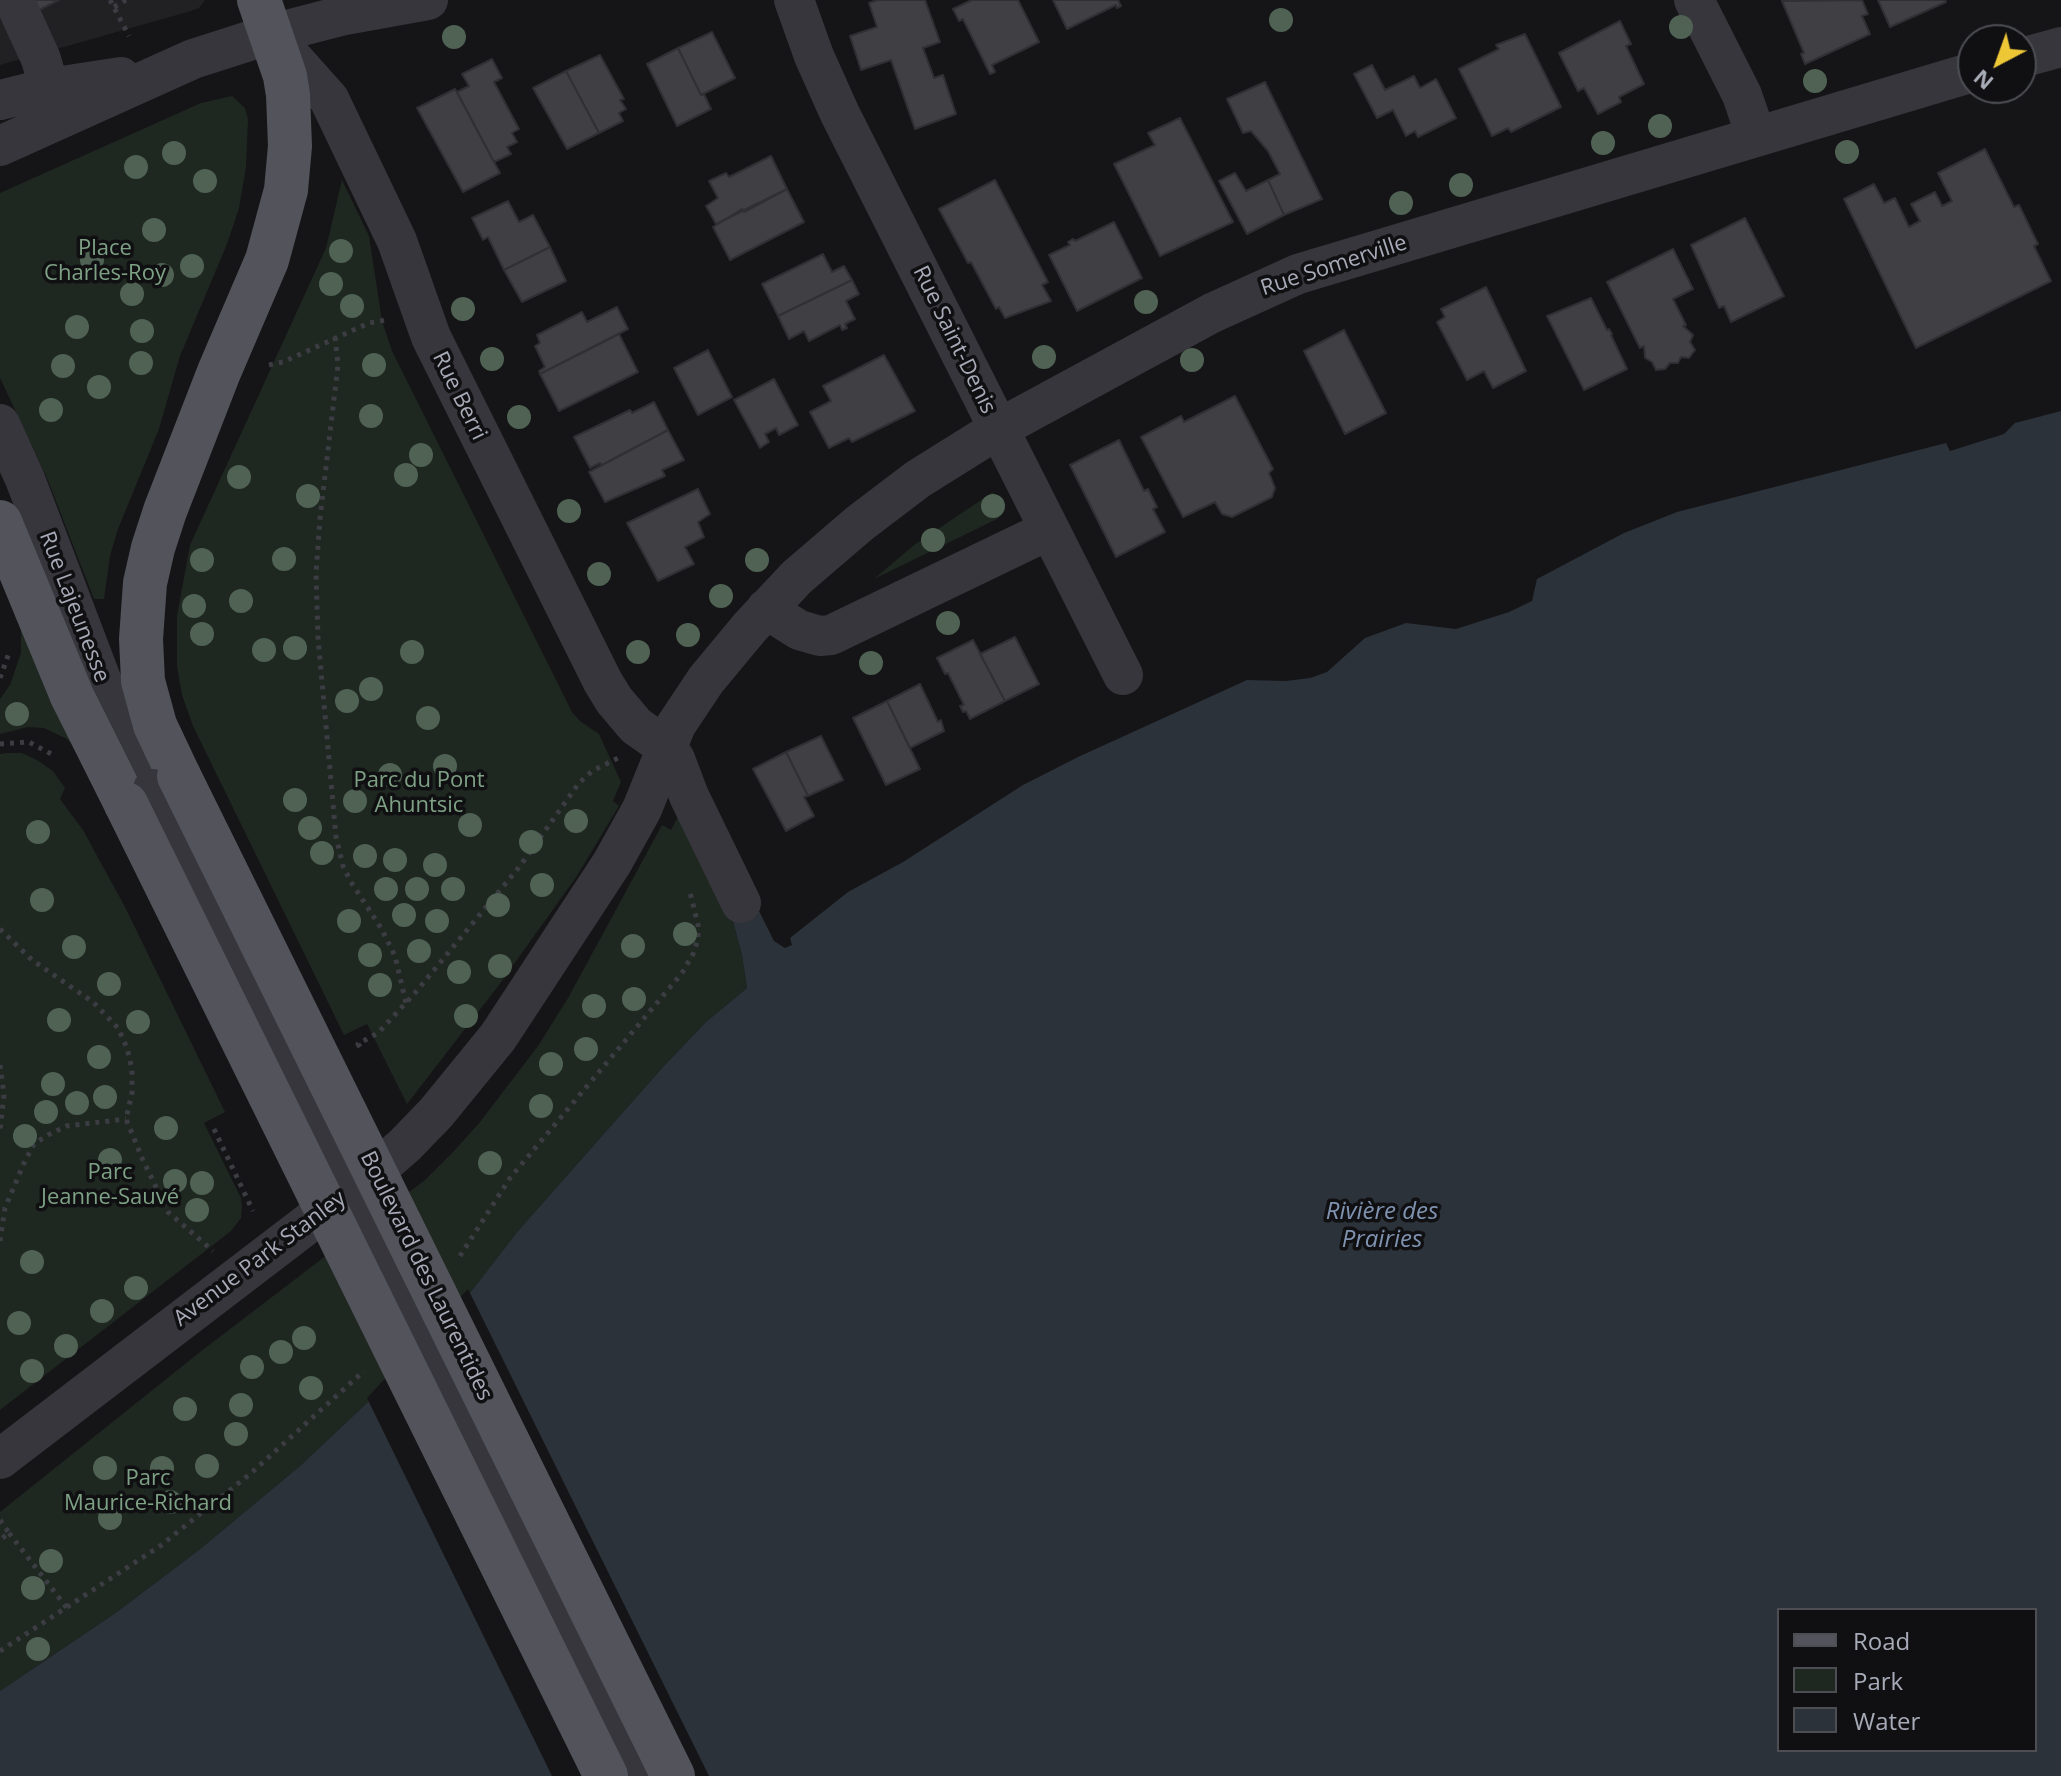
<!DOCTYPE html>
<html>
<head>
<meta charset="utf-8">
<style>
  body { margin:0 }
  #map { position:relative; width:2061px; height:1776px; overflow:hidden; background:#151517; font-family:"Open Sans",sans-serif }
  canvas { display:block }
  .legend { position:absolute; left:1777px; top:1608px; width:260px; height:144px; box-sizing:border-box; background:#101012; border:2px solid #4c4e54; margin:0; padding:10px 14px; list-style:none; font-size:24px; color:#a7aab7 }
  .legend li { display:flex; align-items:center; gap:16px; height:40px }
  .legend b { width:40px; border:2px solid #4c4e54 }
  .north { position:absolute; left:1957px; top:24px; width:80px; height:80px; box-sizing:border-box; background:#101012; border:2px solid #4c4e54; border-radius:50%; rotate:221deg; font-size:22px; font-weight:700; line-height:32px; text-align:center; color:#a7aab7 }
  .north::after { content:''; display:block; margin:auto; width:28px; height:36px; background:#eec736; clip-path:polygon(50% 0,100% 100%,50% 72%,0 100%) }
</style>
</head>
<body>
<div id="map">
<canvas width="2061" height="1776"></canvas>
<ul class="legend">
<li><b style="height:10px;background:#52535b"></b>Road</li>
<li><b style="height:22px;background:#1f2721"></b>Park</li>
<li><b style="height:22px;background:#2b323a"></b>Water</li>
</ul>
<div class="north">N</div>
</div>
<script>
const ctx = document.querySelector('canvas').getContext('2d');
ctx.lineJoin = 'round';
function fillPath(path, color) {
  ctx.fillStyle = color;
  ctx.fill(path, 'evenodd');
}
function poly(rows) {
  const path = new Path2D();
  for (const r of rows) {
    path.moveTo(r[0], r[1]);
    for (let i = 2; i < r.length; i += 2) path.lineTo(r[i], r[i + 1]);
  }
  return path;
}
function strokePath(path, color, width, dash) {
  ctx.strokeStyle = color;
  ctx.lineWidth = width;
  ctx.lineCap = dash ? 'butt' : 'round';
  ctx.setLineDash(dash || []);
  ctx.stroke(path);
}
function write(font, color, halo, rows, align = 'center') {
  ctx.font = font + ' "Open Sans",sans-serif';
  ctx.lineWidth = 7;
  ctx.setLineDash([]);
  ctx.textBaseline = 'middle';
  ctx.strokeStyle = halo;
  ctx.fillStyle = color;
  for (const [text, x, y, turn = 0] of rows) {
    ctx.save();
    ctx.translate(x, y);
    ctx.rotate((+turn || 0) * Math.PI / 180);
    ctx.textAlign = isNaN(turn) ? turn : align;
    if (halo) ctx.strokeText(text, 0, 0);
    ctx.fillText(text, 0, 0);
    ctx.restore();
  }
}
fillPath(poly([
  [0,0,205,0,199,8,191,11,0,65]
]), '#212124');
fillPath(poly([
  [232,96,245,108,248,120,246,167,239,208,227,244,180,356,159,429,118,529,110,556,104,599,94,599,47,478,0,378,0,193,201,103],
  [342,180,369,236,382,321,392,351,572,712,580,721,599,734,621,782,613,801,619,806,577,876,499,985,407,1104,367,1024,344,1035,193,726,182,695,177,667,177,616,190,545,326,248],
  [993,492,1002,508,1003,513,997,519,874,579,914,545],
  [21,626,46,691,75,748,67,739,44,728,28,727,0,734,0,699,10,685,21,653],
  [6,753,22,753,37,760,53,771,65,788,60,799,83,830,125,907,225,1112,204,1123,241,1198,242,1207,241,1218,231,1231,0,1410,0,754],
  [679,815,730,910,742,955,747,988,706,1022,663,1067,518,1231,470,1293,368,1402,300,1466,199,1550,117,1612,0,1691,0,1512,200,1352,425,1180,454,1151,480,1122,538,1046,568,998,662,825,671,830]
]), '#1f2721');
fillPath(poly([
  [2061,411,2061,1776,0,1776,0,1691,117,1612,199,1550,300,1466,368,1402,470,1293,518,1231,663,1067,706,1022,747,988,742,955,730,910,752,897,774,941,785,948,792,945,790,938,848,892,903,862,1023,785,1078,757,1247,680,1286,681,1310,678,1327,672,1365,638,1406,623,1456,629,1509,612,1532,601,1537,579,1624,533,1677,512,1946,443,1950,451,2004,434,2015,423],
  [1779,1610,2035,1610,2035,1750,1779,1750]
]), '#2b323a');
fillPath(poly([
  [468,1289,709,1776,552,1776,367,1398]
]), '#151517');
const building = poly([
  [27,0,59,0,33,13,27,0],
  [877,0,925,0,940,42,923,48,934,78,943,75,956,114,915,129,891,60,861,70,850,36,877,27,869,3,877,0],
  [972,0,1018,0,1039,42,992,65,995,72,990,74,963,19,959,21,953,9,972,0],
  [1053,0,1118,0,1121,6,1117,8,1116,5,1067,29,1053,0],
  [1862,0,1868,14,1862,16,1870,34,1805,64,1801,54,1804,53,1782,1,1862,0],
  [1878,0,1945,0,1946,2,1890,27,1878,0],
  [1620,21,1631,44,1626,46,1644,84,1619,97,1621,102,1598,114,1584,88,1578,91,1559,53,1620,21],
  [712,32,735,78,701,95,678,48,712,32],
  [1525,34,1561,107,1511,132,1508,128,1492,136,1459,69,1499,49,1496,45,1525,34],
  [678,48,701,95,704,94,711,109,677,126,647,64,678,48],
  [600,55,624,99,620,100,626,109,619,113,623,121,599,133,566,71,600,55],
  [492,59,502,78,494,82,519,129,512,133,517,142,507,147,511,154,494,162,457,92,469,86,462,74,492,59],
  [1372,65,1385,90,1414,76,1420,88,1436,79,1456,118,1418,137,1415,131,1406,136,1393,110,1377,118,1354,74,1372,65],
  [566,71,599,133,567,149,533,88,566,71],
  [1265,82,1322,199,1284,215,1268,180,1280,174,1268,151,1251,131,1243,133,1227,99,1265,82],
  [455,89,500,173,463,192,417,108,455,89],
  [1180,118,1233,222,1160,256,1114,164,1155,145,1148,133,1180,118],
  [1985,149,2014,207,2019,205,2038,244,2034,246,2051,281,1916,348,1844,199,1874,184,1884,203,1895,198,1909,227,1920,221,1911,204,1935,192,1942,206,1952,201,1938,173,1985,149],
  [771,156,787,189,716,224,706,206,718,198,709,181,726,173,729,177,771,156],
  [1235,173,1246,191,1268,180,1284,215,1247,234,1219,181,1235,173],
  [995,180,1048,282,1042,285,1051,301,1005,318,999,307,996,309,971,262,968,263,939,209,995,180],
  [787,189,804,222,730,260,713,227,742,209,744,212,787,189],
  [508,201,519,222,533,215,550,247,504,270,488,237,483,240,472,218,508,201],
  [1745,218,1784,296,1731,322,1724,306,1719,308,1691,245,1745,218],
  [1114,222,1142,278,1077,311,1049,255,1070,245,1068,242,1073,239,1075,241,1114,222],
  [550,247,566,281,522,302,504,270,550,247],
  [1673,249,1693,289,1673,299,1686,325,1683,326,1693,335,1690,342,1695,350,1689,358,1681,357,1678,363,1670,363,1665,369,1656,370,1652,362,1645,358,1644,346,1640,348,1607,282,1673,249],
  [823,254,832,272,844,266,852,280,778,316,762,284,823,254],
  [852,280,859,294,846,301,855,319,845,324,847,328,842,330,840,325,809,341,804,331,789,339,778,316,852,280],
  [1486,287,1526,371,1493,388,1484,371,1467,380,1437,322,1445,317,1441,309,1486,287],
  [1591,298,1607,330,1609,329,1612,334,1611,335,1627,369,1584,390,1547,316,1591,298],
  [617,307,628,329,540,374,539,371,545,367,535,346,540,343,537,335,582,312,587,322,617,307],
  [1344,330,1386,413,1345,434,1304,351,1344,330],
  [619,334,638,372,559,411,540,374,619,334],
  [708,350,732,397,698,415,674,368,708,350],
  [884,355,915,411,852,442,849,438,829,448,810,412,831,401,823,386,884,355],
  [774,379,798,425,779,435,776,428,765,434,769,442,760,448,734,400,774,379],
  [1235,396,1273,469,1269,473,1275,488,1272,497,1232,517,1222,514,1215,502,1183,517,1141,437,1181,416,1184,422,1235,396],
  [654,402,668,430,602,465,600,463,590,468,574,437,630,410,632,413,654,402],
  [668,430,684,460,662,470,665,476,605,502,589,472,668,430],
  [1119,440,1144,491,1148,489,1157,507,1153,509,1165,532,1116,557,1070,465,1119,440],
  [698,489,710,514,698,522,704,537,685,547,694,564,658,581,627,523,698,489],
  [1015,637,1039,684,1005,701,980,654,1015,637],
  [973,640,1005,701,970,719,966,711,963,712,960,706,964,705,948,673,945,674,937,658,973,640],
  [920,684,938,722,941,720,944,731,910,748,887,701,920,684],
  [887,701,920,769,886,785,853,718,887,701],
  [821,736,843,780,808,796,786,752,821,736],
  [786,752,808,796,804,797,814,816,786,831,753,769,786,752]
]);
fillPath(building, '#3f3f44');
strokePath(building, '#302f33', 2);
strokePath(poly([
  [110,0,129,36],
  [114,7,126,0],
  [335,337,338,365,320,518,316,574,318,637,336,837,343,866,351,882,381,928,395,956,406,1003],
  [269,365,283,362,369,323,386,320],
  [0,678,9,653],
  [0,744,29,742,55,756],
  [0,929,32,960,93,1002,118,1028,127,1048,132,1069,132,1093,126,1119,142,1158,168,1212,213,1251],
  [360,1047,358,1044,378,1033,415,993,520,866,579,783,592,771,618,758],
  [0,1065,4,1095,0,1131],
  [214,1129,253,1211],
  [0,1241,5,1208,24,1163,34,1144,48,1135,66,1126,126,1119],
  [460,1256,510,1178,682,973,693,954,698,939,698,925,690,892],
  [0,1520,9,1533,0,1540],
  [9,1533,67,1608],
  [0,1651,160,1546,250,1474,364,1371]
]), '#3c3d43', 5, [4, 6]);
strokePath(poly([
  [14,0,41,59,56,113],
  [794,0,814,56,840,114,1123,675],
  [1694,0,1742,95,1756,136],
  [271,34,329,99,397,241,431,337,603,682,614,700,636,726,666,747,675,759,689,796,741,903],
  [2021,58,2061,47],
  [0,100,49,88,121,77],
  [0,146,193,59,271,34,345,15,428,0],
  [0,424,25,479,104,687,153,789],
  [766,609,799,630,820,636,831,635,1049,530],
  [0,1459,365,1180,405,1145,436,1113,498,1037,612,863,642,809,676,725,706,680,750,627,797,577,860,523,918,479,998,429,1212,313,1298,274,1973,72]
]), '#36363c', 40);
strokePath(poly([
  [0,522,72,696,126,804],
  [179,776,155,725,143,681,141,639,145,583,153,548,165,511,219,372,267,260,286,190,290,146,288,95,285,76,259,0]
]), '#52535b', 44);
strokePath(poly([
  [153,789,640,1776]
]), '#36363c', 40);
strokePath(poly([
  [179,776,673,1776],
  [126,804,606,1776]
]), '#52535b', 44);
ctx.fillStyle = '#4f6254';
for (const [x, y] of [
  [1281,20],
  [1681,27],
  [454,37],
  [1815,81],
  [1660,126],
  [1603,143],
  [1847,152],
  [174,153],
  [136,167],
  [205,181],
  [1461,185],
  [1401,203],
  [154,230],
  [341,251],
  [92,260],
  [192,266],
  [162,275],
  [331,284],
  [132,294],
  [1146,302],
  [352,306],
  [463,309],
  [77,327],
  [142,331],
  [1044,357],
  [492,359],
  [1192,360],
  [141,363],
  [374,365],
  [63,366],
  [99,387],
  [51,410],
  [371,416],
  [519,417],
  [421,455],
  [406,475],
  [239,477],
  [308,496],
  [993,506],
  [569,511],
  [933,540],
  [284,559],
  [202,560],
  [757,560],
  [599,574],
  [721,596],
  [241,601],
  [194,606],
  [948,623],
  [202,634],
  [688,635],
  [295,648],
  [264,650],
  [412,652],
  [638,652],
  [871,663],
  [371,689],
  [347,701],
  [17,714],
  [428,718],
  [445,766],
  [390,775],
  [295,800],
  [355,801],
  [576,821],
  [470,825],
  [310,828],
  [38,832],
  [531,842],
  [322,853],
  [365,856],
  [395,860],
  [435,865],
  [542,885],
  [386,889],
  [417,889],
  [453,889],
  [42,900],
  [498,905],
  [404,915],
  [349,921],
  [437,921],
  [685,934],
  [633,946],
  [74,947],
  [419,951],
  [370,955],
  [500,966],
  [459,972],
  [109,984],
  [380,985],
  [634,999],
  [594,1006],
  [466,1016],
  [59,1020],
  [138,1022],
  [586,1049],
  [99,1057],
  [551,1064],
  [53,1084],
  [105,1097],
  [77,1103],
  [541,1106],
  [46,1112],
  [166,1128],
  [25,1136],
  [110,1160],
  [490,1163],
  [175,1181],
  [202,1183],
  [197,1210],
  [32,1262],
  [136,1288],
  [102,1311],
  [19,1323],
  [304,1338],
  [66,1346],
  [281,1352],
  [252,1367],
  [32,1371],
  [311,1388],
  [241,1405],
  [185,1409],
  [236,1434],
  [207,1466],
  [105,1468],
  [162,1468],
  [170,1502],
  [110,1518],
  [51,1561],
  [33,1588],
  [38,1649]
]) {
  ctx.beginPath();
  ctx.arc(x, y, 12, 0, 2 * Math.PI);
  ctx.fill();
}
write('22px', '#7ea185', '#101012', [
  ["Place",105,249],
  ["Charles-Roy",105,274],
  ["Parc du Pont",419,781],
  ["Ahuntsic",419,806],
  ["Parc",110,1173],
  ["Jeanne-Sauvé",110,1198],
  ["Parc",148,1479],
  ["Maurice-Richard",148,1504]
]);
write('22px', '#a7aab7', '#101012', [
  ["Rue Somerville",1334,266,-18],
  ["Rue Saint-Denis",954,340,64],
  ["Rue Berri",459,396,64],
  ["Rue Lajeunesse",74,607,69],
  ["Avenue Park Stanley",260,1259,-37],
  ["Boulevard des Laurentides",426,1276,64]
]);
write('italic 24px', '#7f93b1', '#101012', [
  ["Rivière des",1382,1212],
  ["Prairies",1382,1240]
]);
</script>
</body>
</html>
